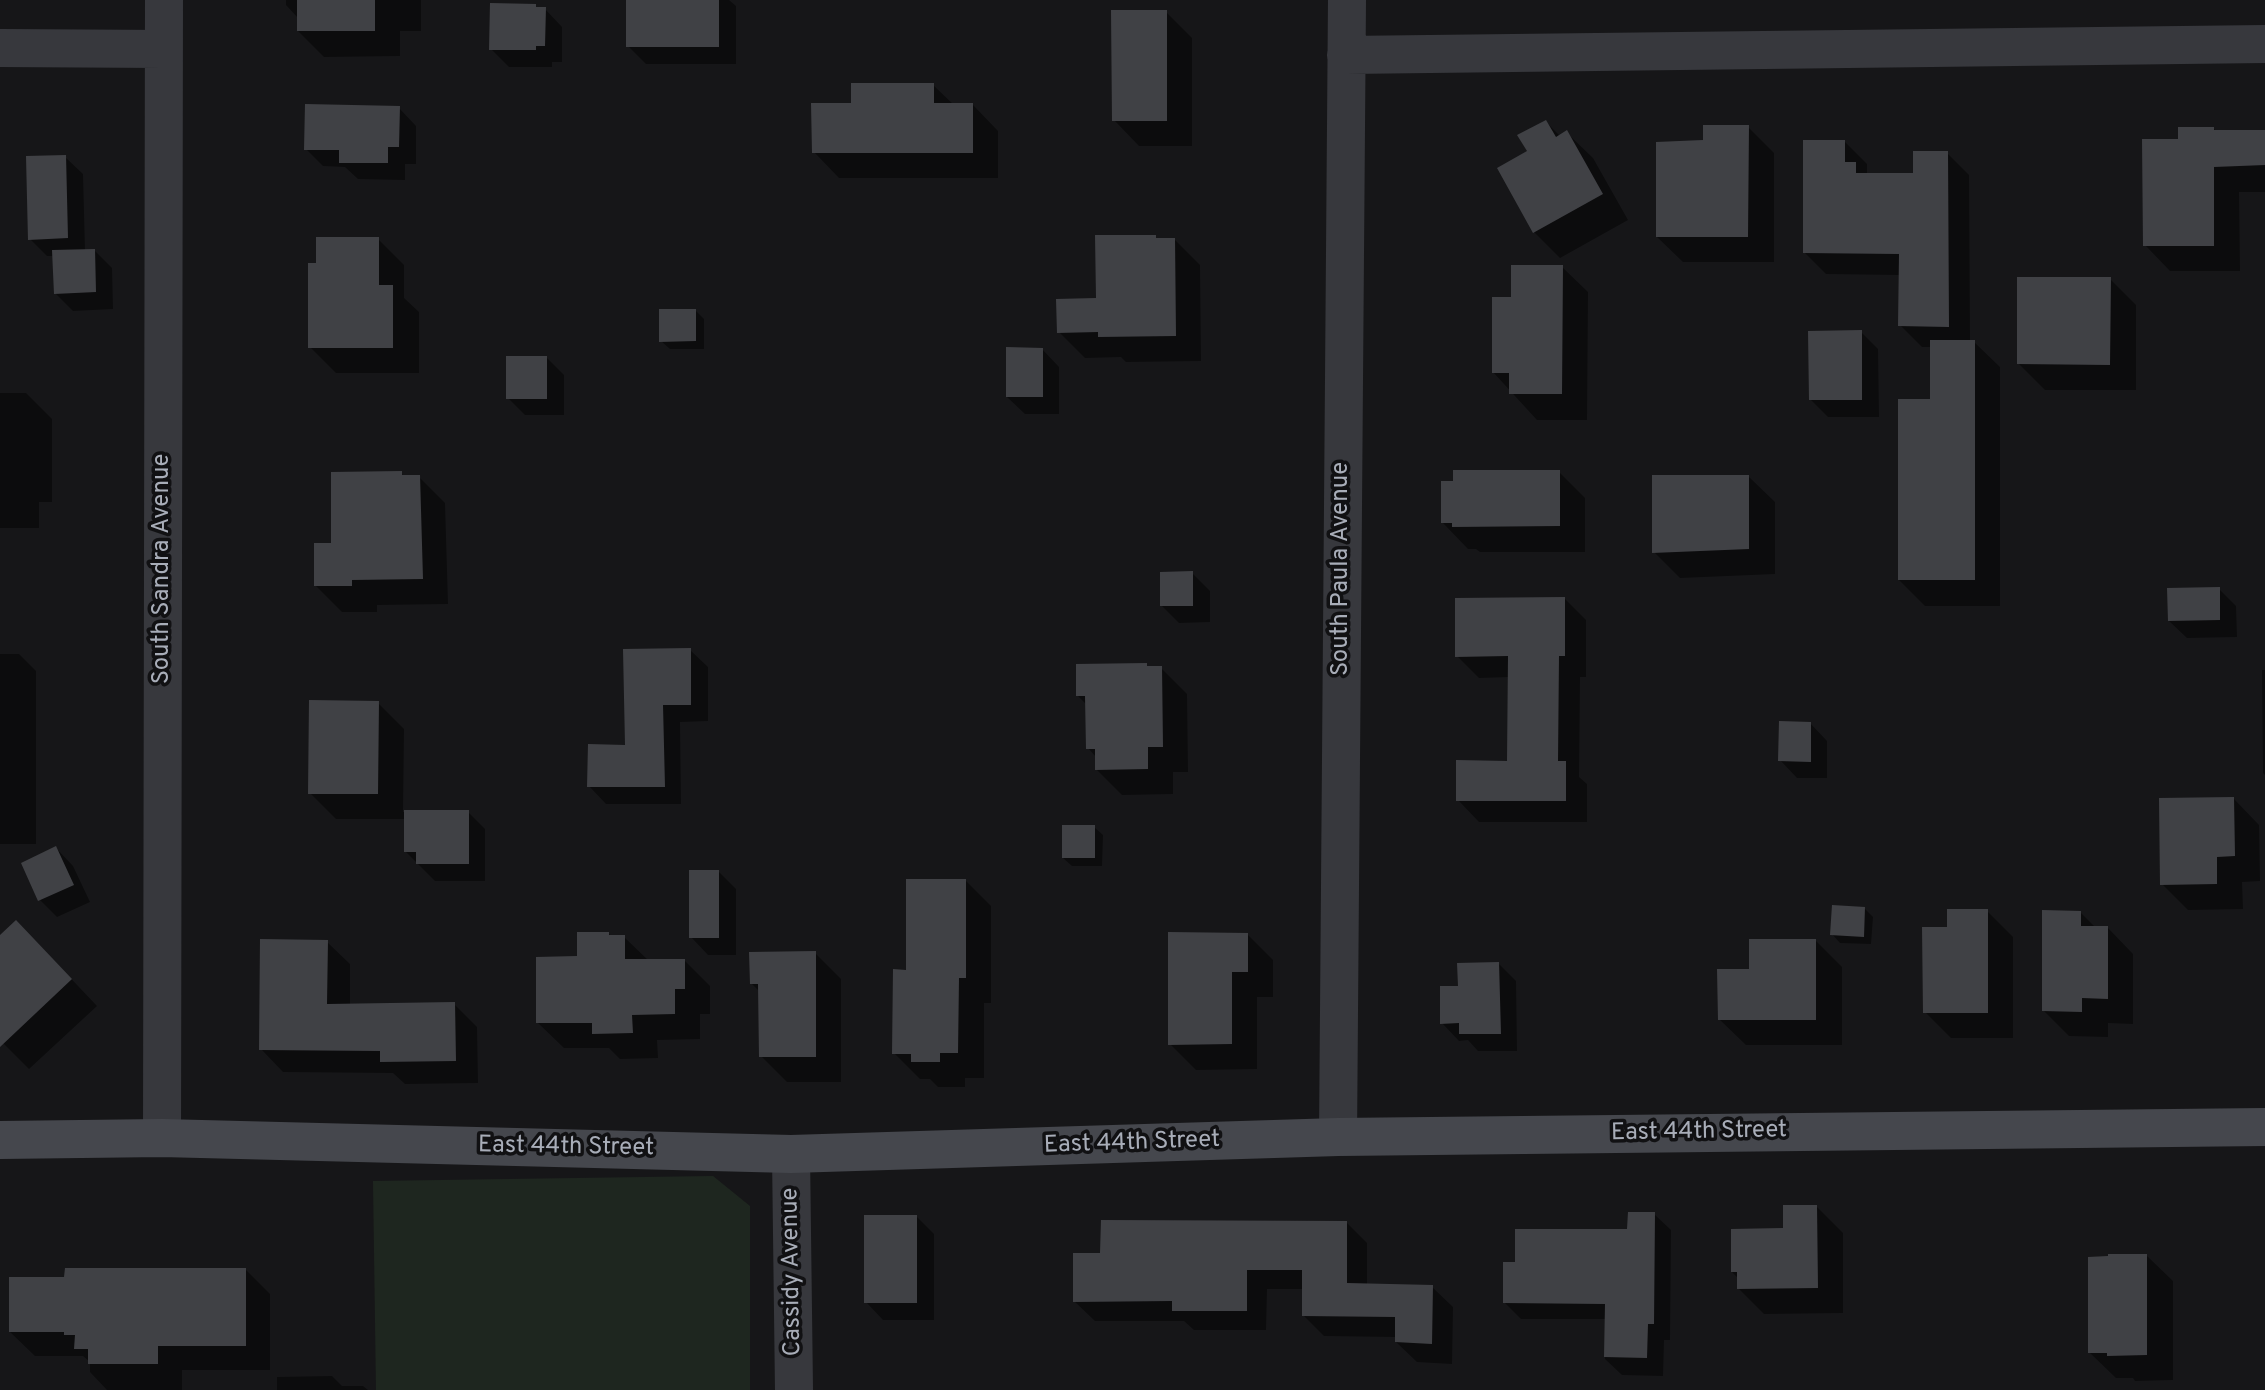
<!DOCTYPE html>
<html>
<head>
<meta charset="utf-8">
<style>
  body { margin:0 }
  canvas { display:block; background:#161618 }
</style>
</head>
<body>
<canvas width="2265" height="1390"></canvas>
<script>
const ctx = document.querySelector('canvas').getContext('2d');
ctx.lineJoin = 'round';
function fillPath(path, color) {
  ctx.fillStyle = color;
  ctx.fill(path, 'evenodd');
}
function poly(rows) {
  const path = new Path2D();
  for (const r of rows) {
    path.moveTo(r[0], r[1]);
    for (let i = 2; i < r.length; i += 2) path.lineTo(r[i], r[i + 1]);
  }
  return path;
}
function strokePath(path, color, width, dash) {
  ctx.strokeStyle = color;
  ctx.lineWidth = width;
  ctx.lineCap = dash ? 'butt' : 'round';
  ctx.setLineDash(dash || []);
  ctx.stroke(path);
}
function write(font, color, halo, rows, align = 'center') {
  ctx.font = font + ' Overpass,sans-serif';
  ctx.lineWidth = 7;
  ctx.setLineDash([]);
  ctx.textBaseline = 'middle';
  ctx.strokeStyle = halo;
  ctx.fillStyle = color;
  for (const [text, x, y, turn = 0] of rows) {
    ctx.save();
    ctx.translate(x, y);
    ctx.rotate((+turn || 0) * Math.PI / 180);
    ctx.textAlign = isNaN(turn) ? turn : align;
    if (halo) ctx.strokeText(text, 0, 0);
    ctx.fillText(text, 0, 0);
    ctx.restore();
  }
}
fillPath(poly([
  [713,1176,750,1206,750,1390,376,1390,373,1181]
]), '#1e261f');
fillPath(poly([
  [286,0,421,0,421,31,400,31,400,56,324,57,298,31,298,18,286,5],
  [628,0,729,0,736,6,736,64,646,64,628,46],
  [535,6,539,9,545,9,562,27,562,62,552,62,552,67,509,67,491,49],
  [1166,12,1192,38,1192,146,1139,146,1114,120],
  [933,85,954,105,973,105,998,131,998,178,839,178,814,152,853,105],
  [399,108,416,126,416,164,405,164,405,180,358,179,345,167,323,166,306,149],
  [1546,122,1560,136,1567,133,1593,158,1628,220,1560,258,1534,232,1529,152],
  [1748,127,1774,153,1774,262,1683,262,1657,237,1704,142],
  [2214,129,2217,132,2265,132,2265,192,2239,192,2240,271,2170,271,2145,245,2180,141],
  [1845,142,1867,164,1867,175,1915,175,1947,153,1969,175,1970,342,1974,342,2000,367,2000,606,1925,606,1899,580,1931,401,1931,347,1922,347,1900,325,1900,275,1826,274,1804,252],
  [65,157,83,174,85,251,94,250,112,268,113,309,73,311,56,294,54,256,47,256,30,239],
  [1155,237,1158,240,1175,240,1200,265,1201,361,1126,362,1121,357,1085,358,1059,332,1097,300],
  [378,239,404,265,404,298,419,312,419,373,336,373,310,347,318,265],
  [1562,267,1588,292,1587,420,1537,420,1493,372,1513,299],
  [2110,279,2136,305,2136,390,2045,390,2019,364],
  [695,310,704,319,704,349,670,349,661,341],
  [1861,332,1878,349,1879,417,1828,417,1811,400],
  [1042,349,1059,367,1059,414,1025,414,1007,397],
  [547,358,564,375,564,415,525,415,508,398],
  [0,393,26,393,52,419,52,502,39,502,39,528,0,528],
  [1559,472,1585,498,1585,552,1480,552,1476,549,1468,549,1443,523,1455,483],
  [401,473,404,477,419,477,445,503,448,604,377,605,377,612,342,612,316,586,332,545],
  [1749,477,1775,502,1775,574,1680,578,1654,552],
  [1192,573,1210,591,1210,622,1179,623,1161,605],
  [2219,589,2236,606,2237,637,2187,638,2169,621],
  [1564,598,1586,620,1586,677,1580,677,1579,777,1587,784,1587,822,1479,822,1458,800,1509,763,1510,677,1479,678,1457,656],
  [690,650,708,667,708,721,680,722,681,804,606,804,589,786,627,747],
  [0,654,19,654,36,671,36,844,0,844],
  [1146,665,1149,668,1161,668,1187,694,1188,772,1173,772,1173,794,1122,795,1096,769,1096,757,1088,748,1087,705,1078,696],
  [2262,670,2265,670,2265,775,2263,773],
  [378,703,404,729,403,812,468,812,485,829,485,881,435,881,405,851,405,819,336,819,310,793],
  [1810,723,1827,741,1827,778,1797,778,1780,760],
  [2234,799,2259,825,2260,881,2242,882,2243,909,2188,910,2162,884],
  [1094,827,1103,835,1102,866,1072,866,1063,858],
  [56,848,73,866,90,902,57,917,40,900],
  [719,872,736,889,736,955,708,955,691,937],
  [965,880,991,906,991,1003,984,1003,984,1078,965,1078,965,1087,938,1087,930,1079,920,1079,894,1053,907,972],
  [1865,909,1873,917,1871,944,1840,943,1832,934],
  [1987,911,2013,937,2013,1038,1951,1038,1925,1012],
  [2080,912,2096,928,2108,928,2133,954,2133,1024,2108,1023,2108,1037,2069,1036,2044,1011],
  [608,933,612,937,624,937,648,960,684,960,710,986,710,1014,700,1014,700,1039,657,1040,658,1058,620,1059,609,1048,564,1048,538,1023,578,958],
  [1247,934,1273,960,1273,997,1257,997,1257,1069,1196,1070,1170,1044],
  [0,937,42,948,97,1006,29,1069,0,1040],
  [1816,941,1842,967,1842,1045,1746,1045,1720,1020,1751,970],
  [327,942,350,964,350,1006,454,1004,477,1027,478,1083,405,1084,393,1073,283,1072,261,1049],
  [815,953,841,979,841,1082,787,1082,761,1056,760,992,752,984],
  [1498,963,1516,981,1517,1051,1478,1051,1468,1040,1459,1041,1442,1023,1459,987],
  [1817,1207,1843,1233,1843,1313,1764,1314,1738,1288,1738,1278,1732,1272],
  [1654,1214,1671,1230,1670,1340,1664,1340,1663,1376,1622,1375,1605,1359,1606,1319,1521,1319,1504,1302,1517,1264,1629,1230],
  [917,1217,934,1234,934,1320,883,1320,866,1302],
  [1347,1223,1367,1243,1367,1285,1432,1287,1453,1307,1452,1364,1417,1362,1396,1342,1396,1337,1324,1336,1303,1315,1303,1289,1267,1289,1266,1330,1194,1330,1184,1321,1095,1321,1074,1301,1102,1255],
  [2147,1256,2173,1281,2173,1380,2135,1381,2133,1378,2116,1378,2090,1353],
  [246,1270,270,1294,270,1370,182,1370,182,1390,107,1390,90,1372,90,1362,83,1356,35,1356,10,1332],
  [332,1376,342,1386,363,1386,368,1390,277,1390,277,1377]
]), '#0007');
fillPath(poly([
  [297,0,375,0,375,31,297,31],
  [626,0,719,0,719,47,626,47],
  [490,3,536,4,536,7,546,7,545,46,536,46,536,50,489,50],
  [1111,10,1167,10,1167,121,1112,121],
  [851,83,934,83,934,103,973,103,973,153,812,153,811,103,851,103],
  [305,104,400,106,399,147,388,147,388,163,339,163,339,150,304,150],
  [1546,120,1556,137,1567,130,1603,194,1533,233,1497,168,1527,151,1517,135],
  [1703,125,1749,125,1748,237,1656,237,1656,142,1703,140],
  [2178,127,2214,127,2214,130,2265,130,2265,165,2214,167,2214,246,2143,246,2142,139,2178,139],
  [1803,140,1845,140,1845,162,1856,162,1856,173,1913,173,1913,151,1948,151,1949,327,1898,326,1899,254,1803,253],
  [66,155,68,238,28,240,26,156],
  [1095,235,1156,235,1156,238,1175,238,1176,336,1098,337,1098,332,1057,333,1056,299,1096,298],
  [316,237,379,237,379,285,393,285,393,348,308,348,308,263,316,263],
  [95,249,96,292,54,294,52,250],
  [1511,265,1563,265,1562,394,1509,394,1509,373,1492,373,1492,297,1511,297],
  [2017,277,2111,277,2110,365,2017,364],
  [659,309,696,309,696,341,659,342],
  [1862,330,1862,400,1809,400,1808,331],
  [1930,340,1975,340,1975,580,1898,580,1898,399,1930,399],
  [1006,347,1043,348,1043,397,1006,397],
  [506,356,547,356,547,399,506,399],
  [1453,470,1560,470,1560,526,1452,527,1452,523,1441,523,1441,481,1453,481],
  [402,471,402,475,420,475,423,579,352,580,352,586,314,586,314,543,331,543,331,472],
  [1652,475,1749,475,1749,549,1652,553],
  [1193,571,1193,606,1160,606,1160,572],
  [2220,587,2220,620,2168,621,2167,588],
  [1565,597,1565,656,1559,656,1558,761,1566,761,1566,801,1456,801,1456,760,1507,761,1508,656,1455,657,1455,598],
  [691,648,691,705,663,705,665,787,587,787,588,744,625,745,623,649],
  [1147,663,1147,666,1162,666,1163,747,1148,747,1148,769,1095,770,1095,749,1086,749,1085,696,1076,696,1076,664],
  [309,700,379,701,378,794,308,794],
  [1779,721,1811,722,1811,762,1778,761],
  [2234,797,2235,856,2217,857,2217,884,2160,885,2159,798],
  [404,810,469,810,469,864,416,864,416,852,404,852],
  [1062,825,1095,825,1095,858,1062,858],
  [56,846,74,885,38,901,21,863],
  [689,870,719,870,719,938,689,938],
  [906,879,966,879,966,978,959,978,958,1053,940,1053,940,1062,911,1062,911,1054,892,1054,893,969,906,970],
  [1832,905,1865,907,1864,937,1830,935],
  [1947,909,1988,909,1988,1013,1923,1013,1922,927,1947,927],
  [2042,910,2081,911,2081,926,2108,926,2108,999,2082,998,2082,1012,2042,1011],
  [16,920,72,979,0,1047,0,935],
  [577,932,609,932,609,935,625,935,625,959,685,959,685,989,675,989,675,1014,632,1015,633,1033,592,1034,592,1023,536,1023,536,957,577,956],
  [1168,932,1248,933,1248,972,1232,972,1232,1044,1168,1045],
  [260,939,328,940,327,1004,455,1002,456,1061,380,1062,380,1051,259,1050],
  [1749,939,1816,939,1816,1020,1718,1020,1717,969,1749,969],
  [816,951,816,1057,759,1057,758,984,750,984,749,952],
  [1499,962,1501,1034,1459,1034,1459,1023,1440,1024,1440,986,1458,986,1457,963],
  [1783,1205,1817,1205,1818,1288,1737,1289,1737,1272,1731,1272,1731,1229,1783,1228],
  [1628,1212,1655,1212,1654,1324,1648,1324,1647,1358,1604,1357,1605,1304,1503,1303,1503,1262,1515,1262,1515,1229,1627,1229],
  [864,1215,917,1215,917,1303,864,1303],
  [1101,1220,1347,1221,1347,1283,1433,1285,1432,1344,1395,1342,1395,1317,1302,1316,1302,1270,1247,1270,1247,1311,1172,1311,1172,1301,1073,1302,1073,1253,1100,1253],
  [2108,1254,2147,1254,2147,1355,2107,1356,2107,1353,2088,1353,2088,1257,2108,1256],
  [65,1268,246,1268,246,1346,158,1346,158,1364,88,1364,88,1349,74,1349,75,1335,64,1335,64,1332,9,1332,9,1277,64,1277]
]), '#404145');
strokePath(poly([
  [0,48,164,49],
  [1346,55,2265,44],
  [1338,1137,1347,0],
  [162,1138,164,0],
  [791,1154,794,1390]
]), '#37383d', 38);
strokePath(poly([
  [0,1140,162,1138,791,1154,1338,1137,2265,1127]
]), '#45474d', 38);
write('24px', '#a8adb8', '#111113', [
  ["South Sandra Avenue",163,569,-90],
  ["South Paula Avenue",1342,569,-90],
  ["East 44th Street",1699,1133,-1],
  ["East 44th Street",1132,1144,-2],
  ["East 44th Street",566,1148,1],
  ["Cassidy Avenue",793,1272,-91]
]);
</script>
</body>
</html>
